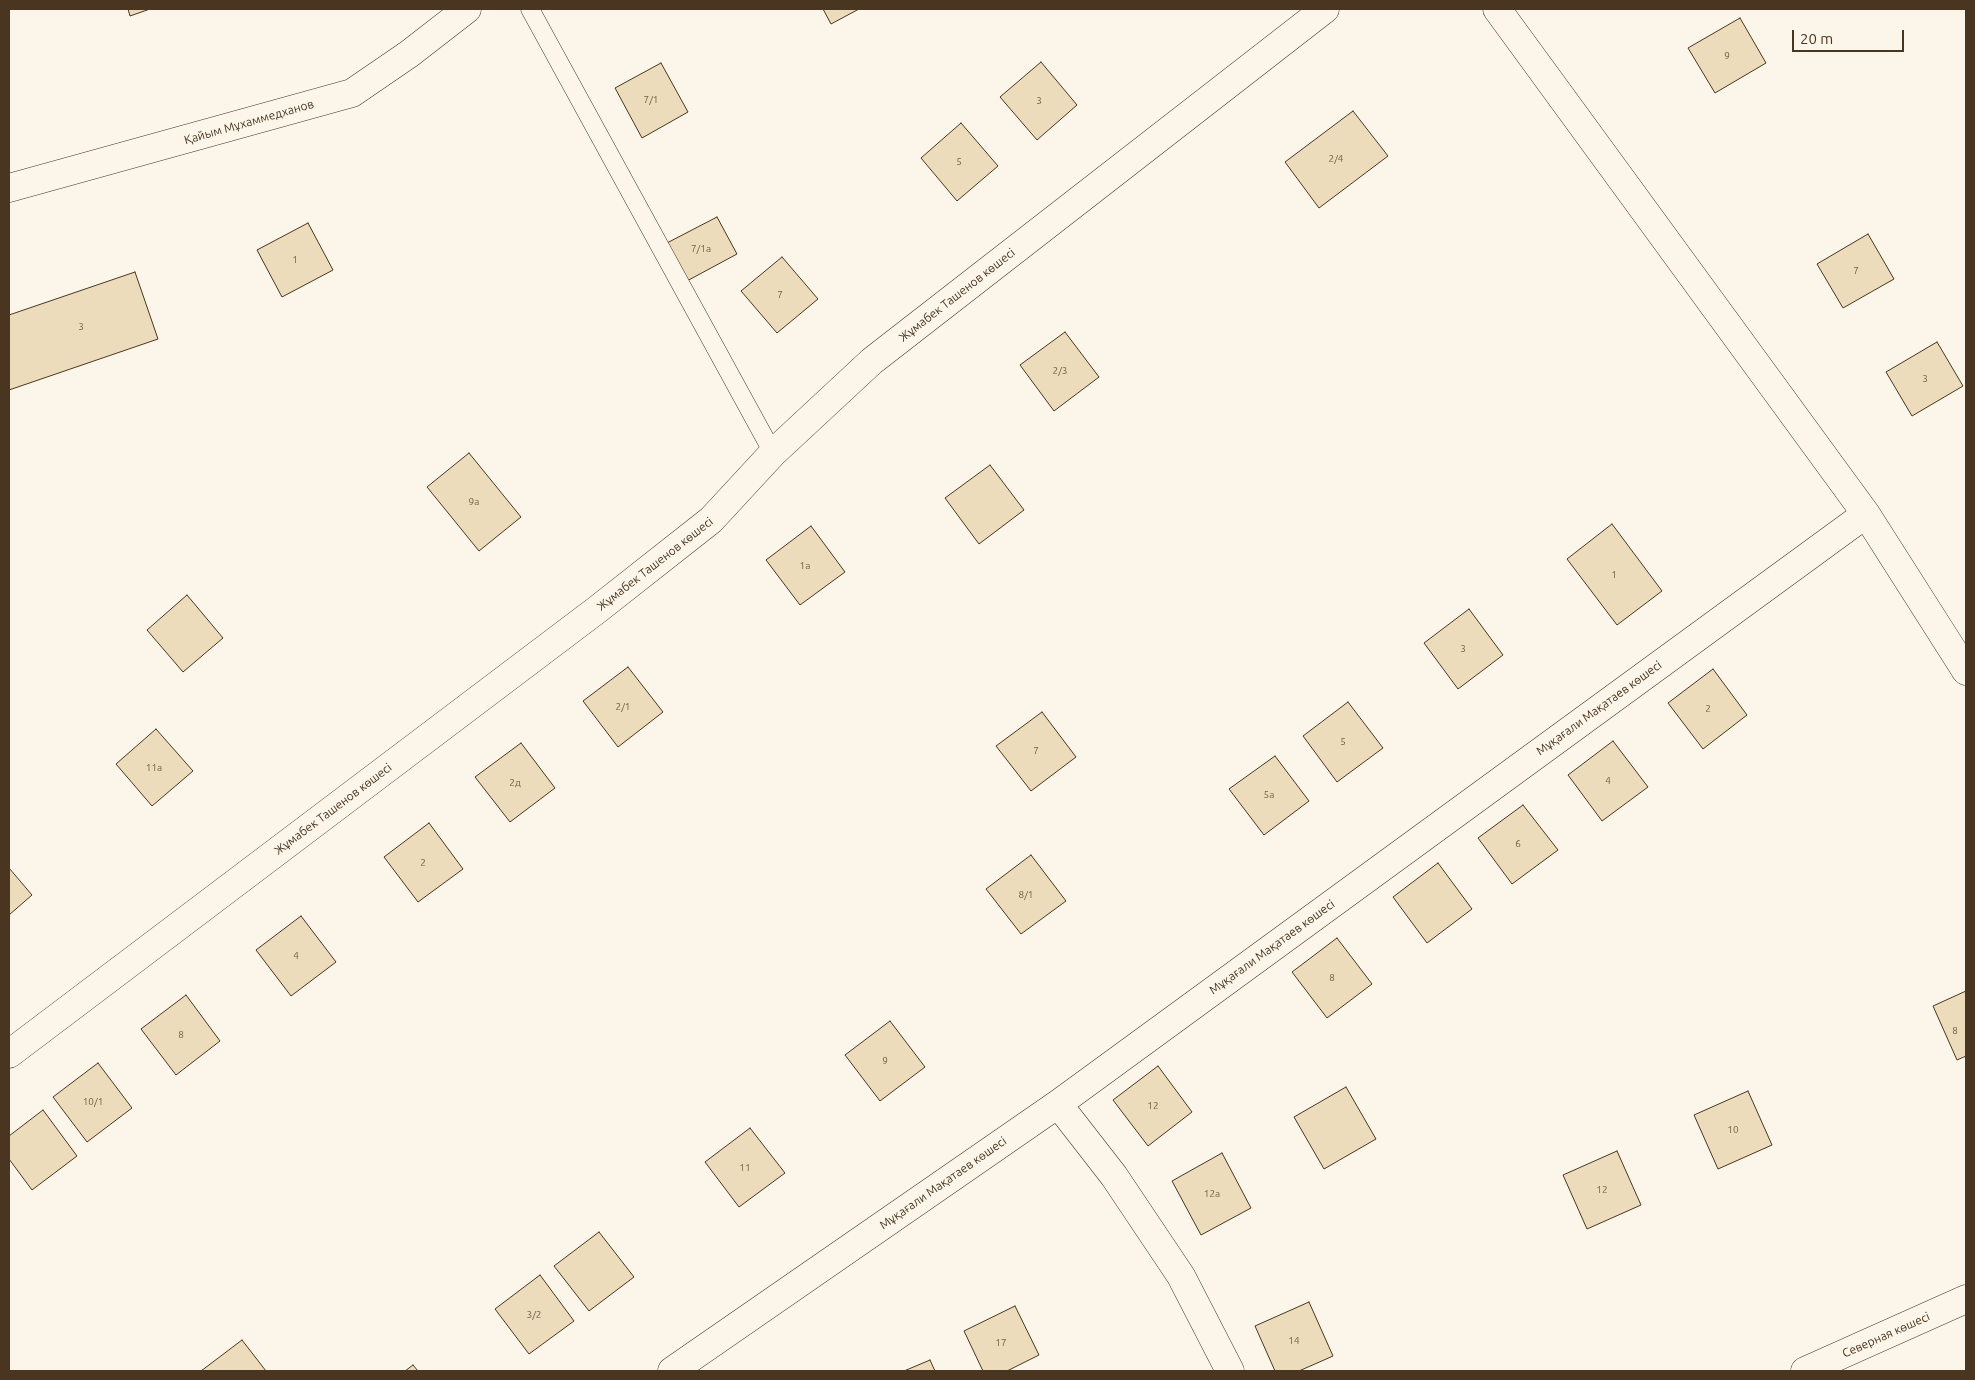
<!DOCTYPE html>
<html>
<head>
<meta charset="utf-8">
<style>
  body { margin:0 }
  #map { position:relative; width:1975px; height:1380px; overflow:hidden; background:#fbf6e9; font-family:Ubuntu,sans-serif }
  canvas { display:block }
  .frame { position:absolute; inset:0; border:10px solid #4a3520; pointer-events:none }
  .scale { position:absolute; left:1792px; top:30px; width:112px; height:22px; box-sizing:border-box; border:2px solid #4a3520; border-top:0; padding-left:6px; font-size:15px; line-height:18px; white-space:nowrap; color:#4a3520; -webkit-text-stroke:4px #fbf6e9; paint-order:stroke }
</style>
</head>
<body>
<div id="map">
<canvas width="1975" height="1380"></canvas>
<div class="frame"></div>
<div class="scale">20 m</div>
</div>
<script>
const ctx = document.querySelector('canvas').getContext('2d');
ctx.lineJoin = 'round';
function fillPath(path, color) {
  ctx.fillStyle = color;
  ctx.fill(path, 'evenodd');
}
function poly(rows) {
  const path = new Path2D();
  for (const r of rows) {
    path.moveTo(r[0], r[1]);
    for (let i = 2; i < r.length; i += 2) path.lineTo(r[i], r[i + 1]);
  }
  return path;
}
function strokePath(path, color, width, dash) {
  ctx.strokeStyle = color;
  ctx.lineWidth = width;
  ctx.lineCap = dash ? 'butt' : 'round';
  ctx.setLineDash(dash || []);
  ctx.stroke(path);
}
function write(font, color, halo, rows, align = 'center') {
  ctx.font = font + ' Ubuntu,sans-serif';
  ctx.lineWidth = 4;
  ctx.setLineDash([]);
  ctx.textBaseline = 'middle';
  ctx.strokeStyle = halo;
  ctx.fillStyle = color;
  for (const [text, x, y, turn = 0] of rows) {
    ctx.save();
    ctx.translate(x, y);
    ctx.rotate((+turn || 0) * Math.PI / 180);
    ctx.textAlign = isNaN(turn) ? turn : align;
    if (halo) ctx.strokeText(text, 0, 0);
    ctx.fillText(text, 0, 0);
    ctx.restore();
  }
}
const building = poly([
  [128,9,150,9,130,16,128,9],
  [823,9,859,9,831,24,823,9],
  [1740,18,1766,63,1715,93,1688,48,1740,18],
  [1041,62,1077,105,1037,140,1000,97,1041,62],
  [661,63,688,112,642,138,615,88,661,63],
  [1353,111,1388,156,1319,208,1285,162,1353,111],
  [961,123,998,166,957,201,921,158,961,123],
  [717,217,737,254,685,282,665,244,717,217],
  [308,223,333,270,282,297,257,250,308,223],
  [1868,234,1894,279,1843,308,1817,264,1868,234],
  [782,257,818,299,777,333,741,291,782,257],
  [135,272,158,339,9,390,9,315,135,272],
  [1065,332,1099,377,1054,411,1020,365,1065,332],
  [1937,342,1963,386,1912,416,1886,372,1937,342],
  [469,453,521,517,479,551,427,487,469,453],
  [990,465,1024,510,979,544,945,498,990,465],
  [1612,524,1662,591,1617,625,1567,559,1612,524],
  [811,526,845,572,800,605,766,560,811,526],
  [187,595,223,638,183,672,147,630,187,595],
  [1469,609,1503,655,1458,689,1424,643,1469,609],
  [628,667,663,712,618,747,583,701,628,667],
  [1713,669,1747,715,1703,749,1668,703,1713,669],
  [1348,702,1383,748,1337,782,1303,736,1348,702],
  [1042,712,1076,757,1031,791,996,746,1042,712],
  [156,729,193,771,152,806,116,764,156,729],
  [1613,741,1648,787,1602,821,1568,775,1613,741],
  [521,743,555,788,510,822,475,777,521,743],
  [1275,756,1309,801,1264,835,1229,789,1275,756],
  [1523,805,1558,850,1512,884,1478,838,1523,805],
  [429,823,463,869,418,902,384,857,429,823],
  [1031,855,1066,901,1021,934,986,889,1031,855],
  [1438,863,1472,909,1427,943,1393,897,1438,863],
  [9,868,32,895,9,915,9,868],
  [301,916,336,962,291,996,256,950,301,916],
  [1337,938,1372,984,1327,1018,1292,972,1337,938],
  [1966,991,1966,1056,1957,1060,1933,1006,1966,991],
  [186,995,220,1041,176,1075,141,1029,186,995],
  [890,1021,925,1067,880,1101,845,1055,890,1021],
  [98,1063,132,1108,87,1142,53,1097,98,1063],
  [1158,1066,1192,1112,1148,1146,1113,1100,1158,1066],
  [1346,1087,1376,1139,1324,1169,1294,1117,1346,1087],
  [1748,1091,1772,1145,1718,1169,1694,1115,1748,1091],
  [43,1110,77,1156,32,1190,9,1159,9,1136,43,1110],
  [750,1128,785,1173,739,1207,705,1162,750,1128],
  [1617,1151,1641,1205,1587,1229,1563,1175,1617,1151],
  [1222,1153,1251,1208,1201,1235,1172,1181,1222,1153],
  [599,1232,634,1277,589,1311,554,1266,599,1232],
  [540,1275,574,1321,529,1354,495,1309,540,1275],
  [1309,1302,1333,1356,1299,1371,1275,1371,1255,1326,1309,1302],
  [1015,1306,1039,1355,1007,1371,983,1371,964,1331,1015,1306],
  [242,1340,266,1371,201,1371,242,1340],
  [930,1360,935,1371,904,1371,930,1360],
  [413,1365,418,1371,405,1371,413,1365]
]);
fillPath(building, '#ecdcbc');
strokePath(building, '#4a3520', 1);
const service = poly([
  [530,9,773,453]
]);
const minor = poly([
  [1497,9,1866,514,1966,671],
  [9,188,352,93,409,54,467,9],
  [9,1054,598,609,711,520,773,453,872,361,1325,9],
  [1058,1104,1114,1176,1181,1276,1230,1371],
  [672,1371,1058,1104,1866,514],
  [1805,1371,1966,1299]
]);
strokePath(service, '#4a3520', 19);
strokePath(minor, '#4a3520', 29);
strokePath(service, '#fbf6e9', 18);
strokePath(minor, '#fbf6e9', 28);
write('10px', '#725f47', null, [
  ["9",1727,56],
  ["7/1",651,100],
  ["3",1039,101],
  ["2/4",1336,159],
  ["5",959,162],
  ["7/1а",701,249],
  ["1",295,260],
  ["7",1856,271],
  ["7",780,295],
  ["3",81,327],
  ["2/3",1060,371],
  ["3",1925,379],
  ["9а",474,502],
  ["1а",805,566],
  ["1",1614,575],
  ["3",1463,649],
  ["2/1",623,707],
  ["2",1708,709],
  ["5",1343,742],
  ["7",1036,751],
  ["11а",154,768],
  ["4",1608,781],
  ["2д",515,783],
  ["5а",1269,795],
  ["6",1518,844],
  ["2",423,863],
  ["8/1",1026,895],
  ["4",296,956],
  ["8",1332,978],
  ["8",1955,1031],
  ["8",181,1035],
  ["9",885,1061],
  ["10/1",93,1102],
  ["12",1153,1106],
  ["10",1733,1130],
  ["11",745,1168],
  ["12",1602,1190],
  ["12а",1212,1194],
  ["3/2",534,1315],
  ["14",1294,1341],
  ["17",1001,1343]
]);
write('12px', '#4a3520', '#fbf6e9', [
  ["Қайым Мұхаммедханов",249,122,-16],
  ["Жұмабек Ташенов көшесі",957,295,-38],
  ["Жұмабек Ташенов көшесі",655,564,-38],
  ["Мұқағали Мақатаев көшесі",1599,708,-36],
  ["Жұмабек Ташенов көшесі",333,809,-37],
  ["Мұқағали Мақатаев көшесі",1272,947,-36],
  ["Мұқағали Мақатаев көшесі",943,1183,-35],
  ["Северная көшесі",1886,1335,-24]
]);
</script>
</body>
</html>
